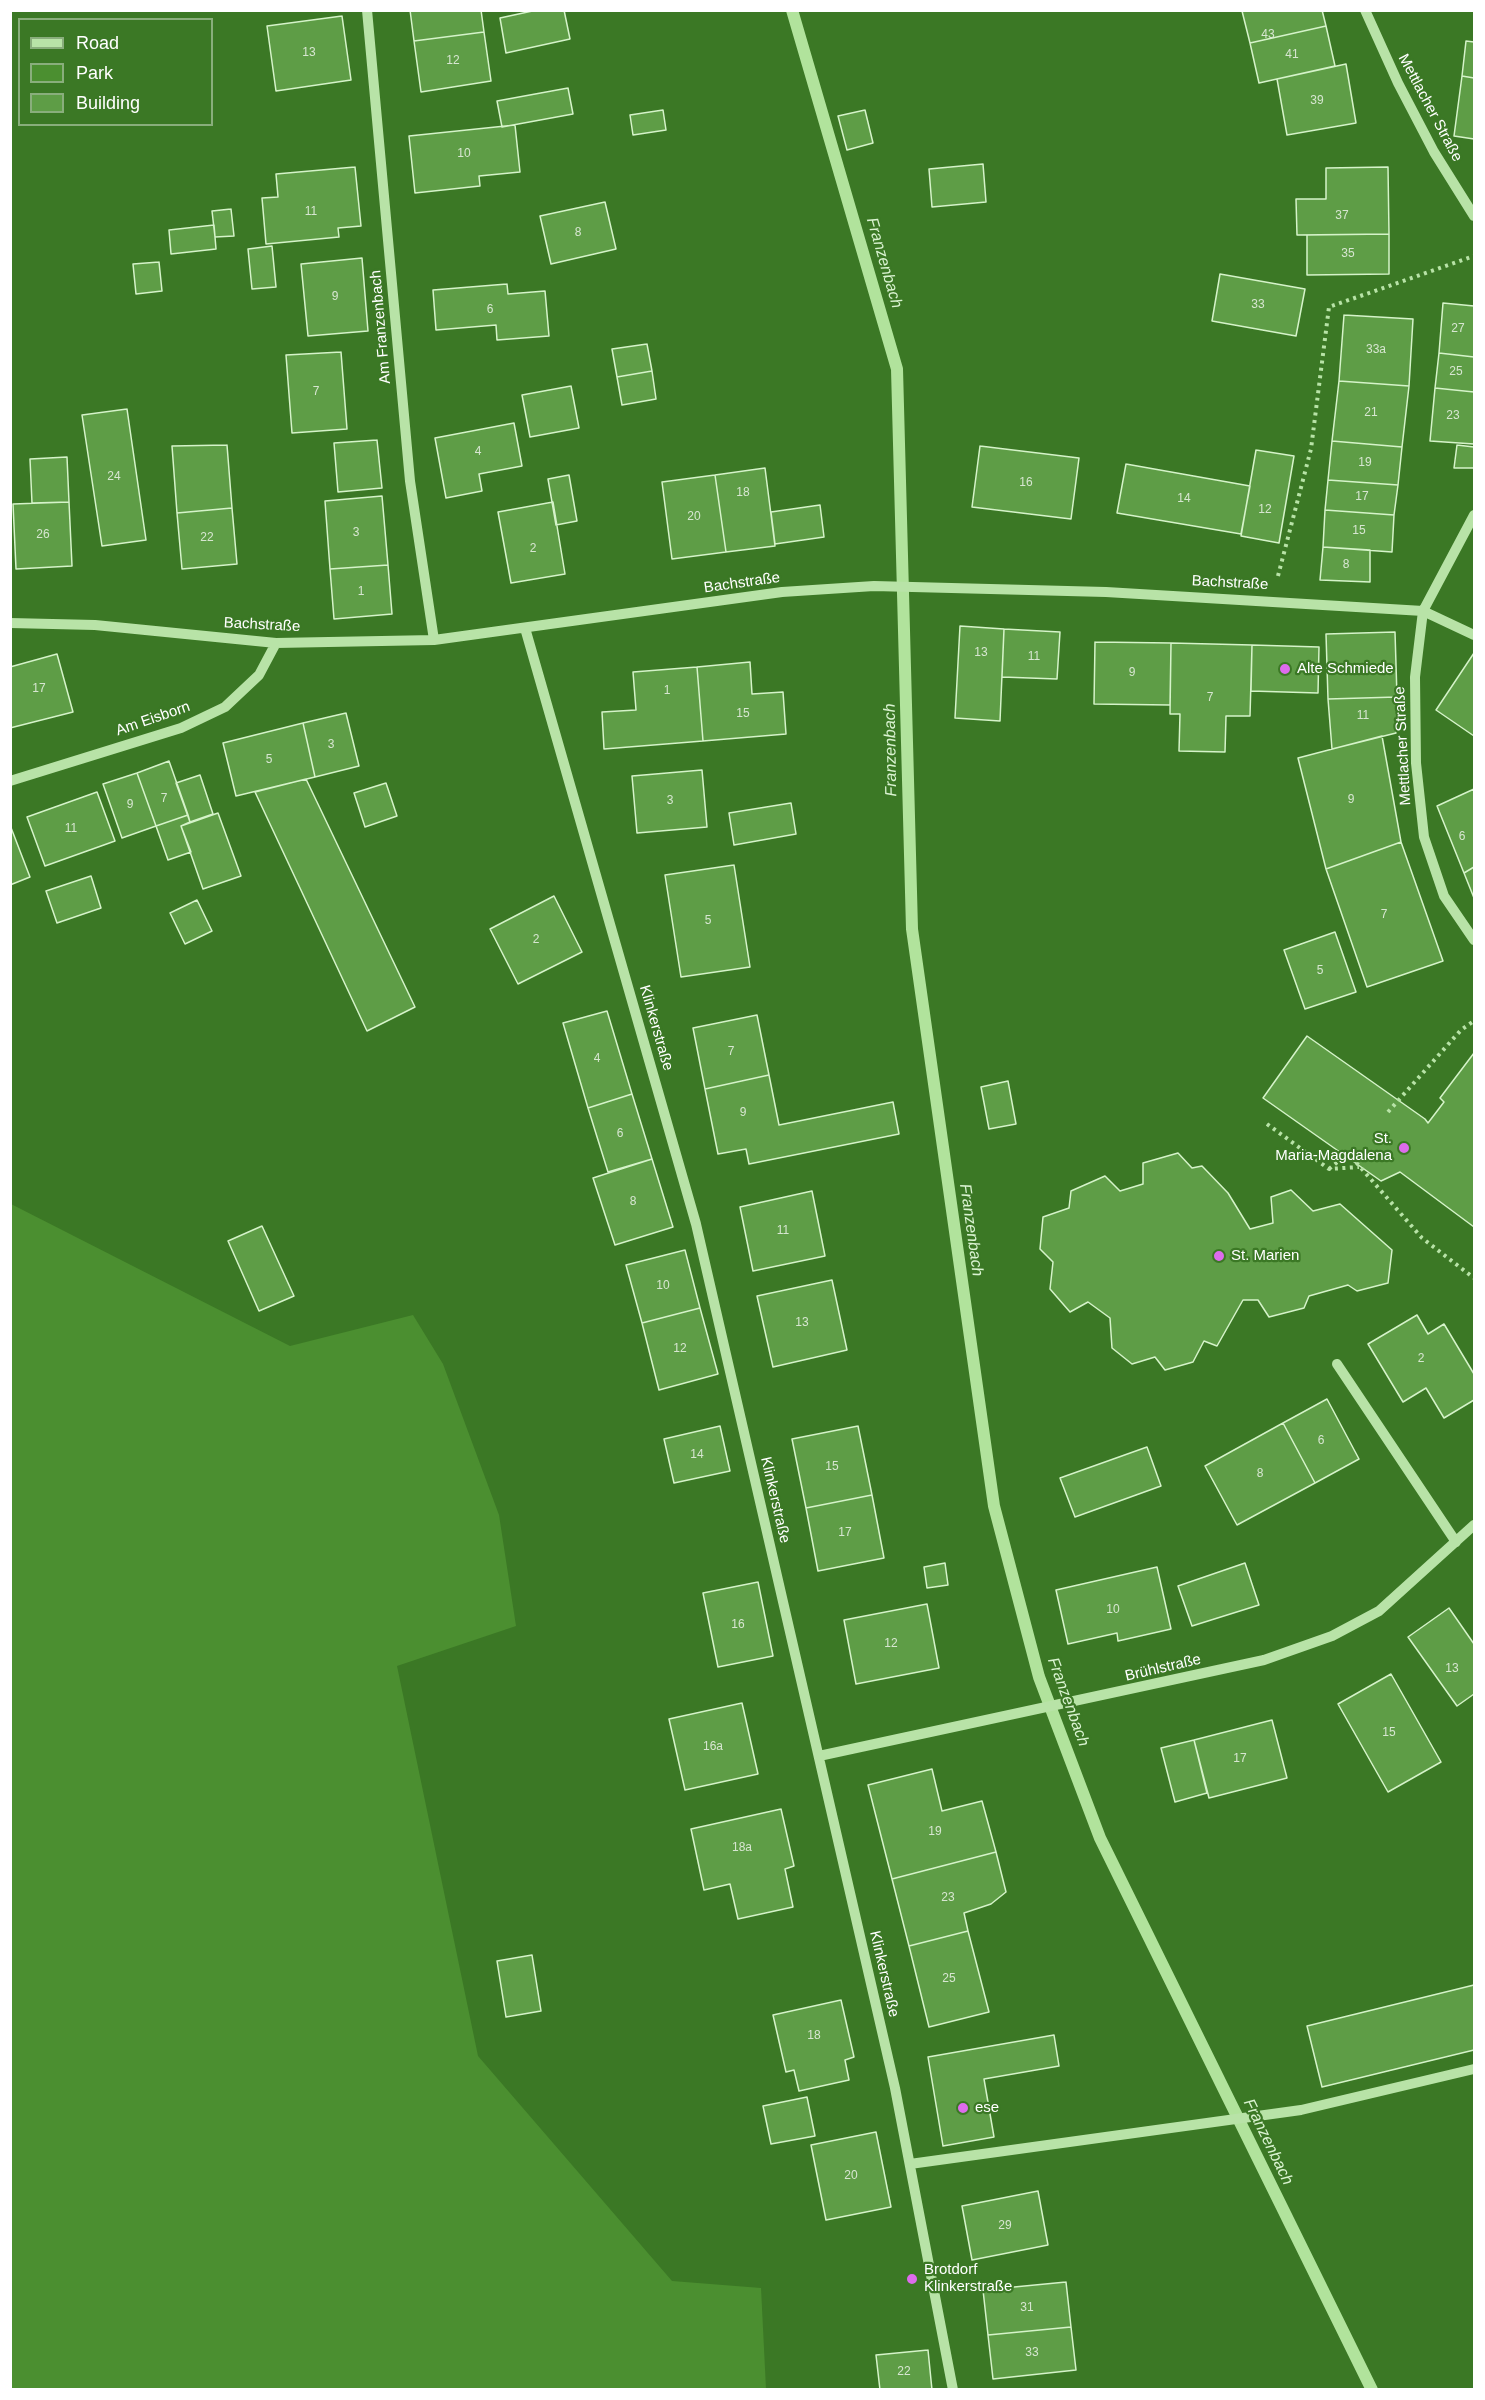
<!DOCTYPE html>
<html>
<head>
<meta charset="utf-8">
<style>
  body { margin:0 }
  #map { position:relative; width:1485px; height:2400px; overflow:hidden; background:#3b7825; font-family:Helvetica,sans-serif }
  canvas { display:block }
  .frame { position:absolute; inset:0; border:12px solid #fff; pointer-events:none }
  .legend { position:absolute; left:18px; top:18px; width:195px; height:108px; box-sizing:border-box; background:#3b7825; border:2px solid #89ae7c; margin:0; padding:8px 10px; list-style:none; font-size:18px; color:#fff }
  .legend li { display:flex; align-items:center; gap:12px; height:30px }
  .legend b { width:30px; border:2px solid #89ae7c }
</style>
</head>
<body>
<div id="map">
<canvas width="1485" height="2400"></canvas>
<div class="frame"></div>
<ul class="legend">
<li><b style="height:8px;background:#b8e3a7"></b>Road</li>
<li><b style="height:16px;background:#4b8f30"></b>Park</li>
<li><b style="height:16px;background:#5e9d46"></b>Building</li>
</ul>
</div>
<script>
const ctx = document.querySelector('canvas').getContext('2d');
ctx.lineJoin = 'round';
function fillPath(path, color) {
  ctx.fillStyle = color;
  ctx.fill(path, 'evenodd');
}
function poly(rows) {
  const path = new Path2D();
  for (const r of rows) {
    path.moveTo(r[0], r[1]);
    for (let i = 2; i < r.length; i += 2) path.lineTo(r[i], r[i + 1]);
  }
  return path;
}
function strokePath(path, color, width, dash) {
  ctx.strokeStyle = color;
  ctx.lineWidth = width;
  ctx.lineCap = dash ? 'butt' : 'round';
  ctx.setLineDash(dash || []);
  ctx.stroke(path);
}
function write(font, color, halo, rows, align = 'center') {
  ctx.font = font + ' Helvetica,sans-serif';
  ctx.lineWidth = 4.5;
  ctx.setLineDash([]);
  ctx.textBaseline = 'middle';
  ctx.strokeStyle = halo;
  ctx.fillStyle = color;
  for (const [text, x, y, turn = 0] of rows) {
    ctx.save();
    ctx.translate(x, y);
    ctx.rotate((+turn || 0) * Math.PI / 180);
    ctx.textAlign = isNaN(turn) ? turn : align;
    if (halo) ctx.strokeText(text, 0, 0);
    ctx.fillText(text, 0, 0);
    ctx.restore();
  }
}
fillPath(poly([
  [11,1204,290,1346,413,1315,443,1364,499,1515,516,1626,397,1666,478,2056,672,2281,761,2288,766,2389,11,2389]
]), '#4b8f30');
strokePath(poly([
  [792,10,897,369,912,929,994,1506,1039,1677,1100,1838,1372,2390]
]), '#b1e39c', 12);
const building = poly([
  [410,10,481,10,484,32,414,41,410,10],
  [537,10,564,10,570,39,506,53,500,18,537,10],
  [1322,10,1326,26,1250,43,1242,11,1322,10],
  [342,16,351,80,276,91,267,26,342,16],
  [1326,26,1335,66,1259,83,1250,43,1326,26],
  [484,32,491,81,421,92,414,41,484,32],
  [1466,41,1474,42,1474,78,1462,76,1466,41],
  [1346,64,1356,123,1287,135,1277,79,1346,64],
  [1462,76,1474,78,1474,139,1454,136,1462,76],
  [568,88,573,114,502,127,497,101,568,88],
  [663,110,666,130,633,135,630,115,663,110],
  [865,110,873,143,847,150,838,116,865,110],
  [515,125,520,172,479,176,480,186,415,193,409,136,515,125],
  [983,164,986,202,932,207,929,169,983,164],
  [355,167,361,226,338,228,339,237,266,244,262,198,278,197,276,174,355,167],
  [1388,167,1389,234,1297,235,1296,199,1326,199,1326,168,1388,167],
  [605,202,616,249,551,264,540,216,605,202],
  [231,209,234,236,215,237,212,211,231,209],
  [214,225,216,249,171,254,169,230,214,225],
  [1389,234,1389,274,1307,275,1307,235,1389,234],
  [272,246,276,287,252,289,248,249,272,246],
  [362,258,368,331,308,336,301,264,362,258],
  [159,262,162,291,136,294,133,264,159,262],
  [1220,274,1305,289,1296,336,1212,321,1220,274],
  [507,284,508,294,545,291,549,336,497,340,496,325,436,330,433,290,507,284],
  [1443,303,1474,306,1474,357,1439,353,1443,303],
  [1344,315,1413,319,1409,386,1339,381,1344,315],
  [647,344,652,371,617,377,612,349,647,344],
  [341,352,347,429,292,433,286,355,341,352],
  [1439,353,1474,357,1474,392,1435,388,1439,353],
  [652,371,656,399,622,405,617,377,652,371],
  [1339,381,1409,386,1402,447,1332,441,1339,381],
  [571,386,579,428,530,437,522,395,571,386],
  [1435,388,1474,392,1474,444,1430,441,1435,388],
  [127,409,146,540,102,546,82,415,127,409],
  [514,423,522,466,479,474,482,491,446,498,435,438,514,423],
  [377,440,382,488,338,492,334,443,377,440],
  [1332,441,1402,447,1398,485,1328,480,1332,441],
  [227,445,232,508,177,513,172,446,227,445],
  [1457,445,1474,447,1474,468,1454,468,1457,445],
  [980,446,1079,458,1071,519,972,507,980,446],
  [1256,450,1294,456,1279,543,1241,536,1256,450],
  [67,457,69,502,32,503,30,459,67,457],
  [1126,464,1250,486,1241,534,1117,513,1126,464],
  [765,468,775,546,726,552,715,475,765,468],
  [569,475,577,521,556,525,548,479,569,475],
  [715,475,726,552,672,559,662,482,715,475],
  [1328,480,1398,485,1394,515,1325,510,1328,480],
  [382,496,388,565,330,569,325,501,382,496],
  [69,502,72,566,16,569,13,504,69,502],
  [553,502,565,574,511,583,498,512,553,502],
  [820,505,824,537,775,544,771,512,820,505],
  [232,508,237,564,182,569,177,513,232,508],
  [1325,510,1394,515,1392,552,1323,547,1325,510],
  [1323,547,1370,550,1370,582,1320,580,1323,547],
  [388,565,392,614,334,619,330,569,388,565],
  [960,626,1004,629,1000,721,955,718,960,626],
  [1004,629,1060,632,1057,679,1002,677,1004,629],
  [1395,632,1397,697,1328,699,1326,634,1395,632],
  [1095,642,1171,643,1170,705,1094,704,1095,642],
  [1171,643,1252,645,1250,716,1226,716,1225,752,1179,751,1180,714,1170,714,1171,643],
  [1252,645,1319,647,1318,693,1251,691,1252,645],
  [1474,653,1474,736,1436,710,1474,653],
  [57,654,73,712,10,728,10,667,57,654],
  [750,662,752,694,783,692,786,734,703,741,697,667,750,662],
  [697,667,703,741,604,749,602,712,636,710,633,672,697,667],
  [1397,697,1396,733,1332,749,1328,699,1397,697],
  [346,713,359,766,315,777,303,723,346,713],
  [303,723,315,777,236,796,223,743,303,723],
  [1382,736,1401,842,1326,869,1298,758,1382,736],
  [169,761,188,815,156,826,137,773,169,761],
  [702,770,707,827,637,833,632,776,702,770],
  [137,773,156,826,122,838,103,784,137,773],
  [200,775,213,814,190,822,176,783,200,775],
  [306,779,415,1007,367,1031,255,792,306,779],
  [386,783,397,816,365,827,354,793,386,783],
  [1474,789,1474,867,1464,873,1437,806,1474,789],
  [97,792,115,841,45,866,27,817,97,792],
  [791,803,796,834,734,845,729,813,791,803],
  [218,813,241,876,203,889,181,826,218,813],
  [188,815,190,822,181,826,191,852,168,860,156,826,188,815],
  [10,825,30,877,10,885,10,825],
  [1401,842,1443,961,1367,987,1326,869,1401,842],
  [734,865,750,967,681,977,665,875,734,865],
  [1474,867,1474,898,1464,873,1474,867],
  [91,876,101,908,57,923,46,891,91,876],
  [554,896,582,952,518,984,490,929,554,896],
  [197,900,212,931,185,944,170,913,197,900],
  [1335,932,1356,992,1305,1009,1284,950,1335,932],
  [607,1011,632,1094,588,1108,563,1023,607,1011],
  [757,1015,769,1075,705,1089,693,1028,757,1015],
  [1307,1036,1425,1119,1428,1123,1444,1102,1440,1098,1474,1053,1474,1227,1400,1172,1381,1181,1263,1098,1307,1036],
  [769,1075,779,1125,893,1102,899,1134,749,1164,746,1149,718,1154,705,1089,769,1075],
  [1008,1081,1016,1124,989,1129,981,1087,1008,1081],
  [632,1094,652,1159,608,1172,588,1108,632,1094],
  [1178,1153,1192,1168,1202,1166,1228,1193,1250,1229,1273,1223,1271,1197,1291,1190,1313,1211,1340,1204,1392,1250,1388,1283,1357,1291,1348,1285,1309,1296,1304,1308,1269,1317,1258,1300,1243,1300,1217,1346,1204,1341,1193,1362,1165,1370,1155,1357,1132,1364,1112,1348,1110,1318,1088,1302,1070,1312,1050,1289,1053,1262,1040,1249,1043,1217,1069,1208,1071,1191,1105,1176,1120,1191,1143,1184,1143,1163,1178,1153],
  [652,1159,673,1227,615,1245,593,1178,652,1159],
  [812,1191,825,1256,753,1271,740,1207,812,1191],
  [262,1226,294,1296,259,1311,228,1241,262,1226],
  [685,1250,700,1308,642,1323,626,1265,685,1250],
  [832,1280,847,1350,773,1367,757,1296,832,1280],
  [700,1308,718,1374,659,1390,642,1323,700,1308],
  [1417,1315,1428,1334,1444,1324,1474,1374,1474,1400,1444,1418,1426,1388,1403,1402,1368,1344,1417,1315],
  [1327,1399,1359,1459,1315,1483,1283,1423,1327,1399],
  [1283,1423,1315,1483,1237,1525,1205,1466,1283,1423],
  [720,1426,730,1471,674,1483,664,1439,720,1426],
  [858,1426,872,1495,806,1508,792,1439,858,1426],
  [1147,1447,1161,1486,1075,1517,1060,1478,1147,1447],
  [872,1495,884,1558,818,1571,806,1508,872,1495],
  [945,1563,948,1585,927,1588,924,1567,945,1563],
  [1245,1563,1259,1605,1192,1626,1178,1586,1245,1563],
  [1157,1567,1171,1629,1118,1641,1117,1633,1068,1644,1056,1590,1157,1567],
  [758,1582,773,1656,718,1667,703,1593,758,1582],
  [927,1604,939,1668,856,1684,844,1620,927,1604],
  [1449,1608,1474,1644,1474,1694,1457,1706,1408,1637,1449,1608],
  [1391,1674,1441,1762,1388,1792,1338,1704,1391,1674],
  [742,1703,758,1774,685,1790,669,1719,742,1703],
  [1272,1720,1287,1778,1209,1798,1194,1740,1272,1720],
  [1194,1740,1207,1793,1175,1802,1161,1748,1194,1740],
  [932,1769,942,1811,982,1801,996,1852,892,1879,868,1785,932,1769],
  [781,1809,794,1866,785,1869,793,1907,738,1919,730,1884,704,1890,691,1829,781,1809],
  [996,1852,1006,1892,991,1904,964,1913,968,1931,909,1946,892,1879,996,1852],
  [968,1931,989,2012,929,2027,909,1946,968,1931],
  [532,1955,541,2011,506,2017,497,1961,532,1955],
  [1474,1985,1474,2050,1322,2087,1307,2026,1474,1985],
  [841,2000,854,2057,845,2060,849,2080,799,2091,794,2070,786,2072,773,2015,841,2000],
  [1054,2035,1059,2066,984,2079,994,2137,943,2146,928,2057,1054,2035],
  [807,2097,815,2136,771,2144,763,2106,807,2097],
  [876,2132,891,2207,826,2220,811,2145,876,2132],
  [1038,2191,1048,2245,972,2260,962,2206,1038,2191],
  [1066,2282,1071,2327,988,2335,983,2290,1066,2282],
  [1071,2327,1076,2370,993,2379,988,2335,1071,2327],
  [928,2350,932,2390,880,2390,876,2355,928,2350]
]);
fillPath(building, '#5e9d46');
strokePath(building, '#d5f3c9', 1.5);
strokePath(poly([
  [1278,576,1311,449,1329,307,1474,256],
  [1388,1112,1461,1030,1474,1021],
  [1267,1124,1329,1169,1359,1167],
  [1329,1169,1348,1153,1422,1238,1474,1278]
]), '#b8e3a7', 4, [3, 4.5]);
strokePath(poly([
  [367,10,410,481,434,640],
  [1365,10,1398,83,1434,152,1474,216],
  [1474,515,1423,611,1415,677,1416,763,1424,837,1444,896,1474,940],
  [10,623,95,625,276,643,434,640,782,592,874,586,1106,592,1423,611,1474,635],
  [525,628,696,1224,895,2088,953,2390],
  [10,781,181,728,225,707,259,675,276,643],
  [1337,1364,1456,1542],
  [819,1756,1264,1660,1332,1636,1379,1611,1474,1525],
  [910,2164,1301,2110,1474,2069]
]), '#b8e3a7', 10);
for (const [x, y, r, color] of [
  [1285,669,6,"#dd6cec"],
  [1404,1148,6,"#dd6cec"],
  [1219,1256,6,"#dd6cec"],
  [963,2108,6,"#dd6cec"],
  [912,2279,6,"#dd6cec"]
]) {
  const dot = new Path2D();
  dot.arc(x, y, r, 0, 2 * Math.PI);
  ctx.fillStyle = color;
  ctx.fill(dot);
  strokePath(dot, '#3b7825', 2);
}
write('12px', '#d7e6d1', null, [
  ["43",1268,35],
  ["13",309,53],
  ["41",1292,55],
  ["12",453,61],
  ["39",1317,101],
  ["10",464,154],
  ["11",311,212],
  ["37",1342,216],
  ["8",578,233],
  ["35",1348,254],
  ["9",335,297],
  ["33",1258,305],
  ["6",490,310],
  ["27",1458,329],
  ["33a",1376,350],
  ["25",1456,372],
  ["7",316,392],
  ["21",1371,413],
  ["23",1453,416],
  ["4",478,452],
  ["19",1365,463],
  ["24",114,477],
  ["16",1026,483],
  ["18",743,493],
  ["17",1362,497],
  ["14",1184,499],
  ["12",1265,510],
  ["20",694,517],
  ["15",1359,531],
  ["3",356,533],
  ["26",43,535],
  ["22",207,538],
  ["2",533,549],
  ["8",1346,565],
  ["1",361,592],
  ["13",981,653],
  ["11",1034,657],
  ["9",1132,673],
  ["17",39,689],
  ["1",667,691],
  ["7",1210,698],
  ["15",743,714],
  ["11",1363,716],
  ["3",331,745],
  ["5",269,760],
  ["7",164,799],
  ["9",1351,800],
  ["3",670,801],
  ["9",130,805],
  ["11",71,829],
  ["6",1462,837],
  ["7",1384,915],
  ["5",708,921],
  ["2",536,940],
  ["5",1320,971],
  ["7",731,1052],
  ["4",597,1059],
  ["9",743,1113],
  ["6",620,1134],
  ["8",633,1202],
  ["11",783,1231],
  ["10",663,1286],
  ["13",802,1323],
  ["12",680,1349],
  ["2",1421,1359],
  ["6",1321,1441],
  ["14",697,1455],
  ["15",832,1467],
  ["8",1260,1474],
  ["17",845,1533],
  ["10",1113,1610],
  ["16",738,1625],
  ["12",891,1644],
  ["13",1452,1669],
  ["15",1389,1733],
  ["16a",713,1747],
  ["17",1240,1759],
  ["19",935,1832],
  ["18a",742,1848],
  ["23",948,1898],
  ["25",949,1979],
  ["18",814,2036],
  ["20",851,2176],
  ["29",1005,2226],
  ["31",1027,2308],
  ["33",1032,2353],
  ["22",904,2372]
]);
write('15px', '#fff', '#3b7825', [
  ["Mettlacher Straße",1430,108,62],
  ["Am Franzenbach",381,327,-95],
  ["Bachstraße",742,583,-8],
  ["Bachstraße",1230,583,3],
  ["Bachstraße",262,625,3],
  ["Am Eisborn",153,719,-19],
  ["Mettlacher Straße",1403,746,-93],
  ["Klinkerstraße",656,1028,74],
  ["Klinkerstraße",775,1500,77],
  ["Brühlstraße",1163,1668,-13],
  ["Klinkerstraße",884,1974,77]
]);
write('15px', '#fff', '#3b7825', [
  ["Alte Schmiede",1297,669],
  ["St.",1392,1139,"right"],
  ["Maria-Magdalena",1392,1156,"right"],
  ["St. Marien",1231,1256],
  ["ese",975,2108],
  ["Brotdorf",924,2270],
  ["Klinkerstraße",924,2287]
], 'left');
write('italic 16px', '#daf3d1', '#3b7825', [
  ["Franzenbach",884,263,74],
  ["Franzenbach",891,750,-91],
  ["Franzenbach",971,1230,82],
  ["Franzenbach",1068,1702,70],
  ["Franzenbach",1268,2142,64]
]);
</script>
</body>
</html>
